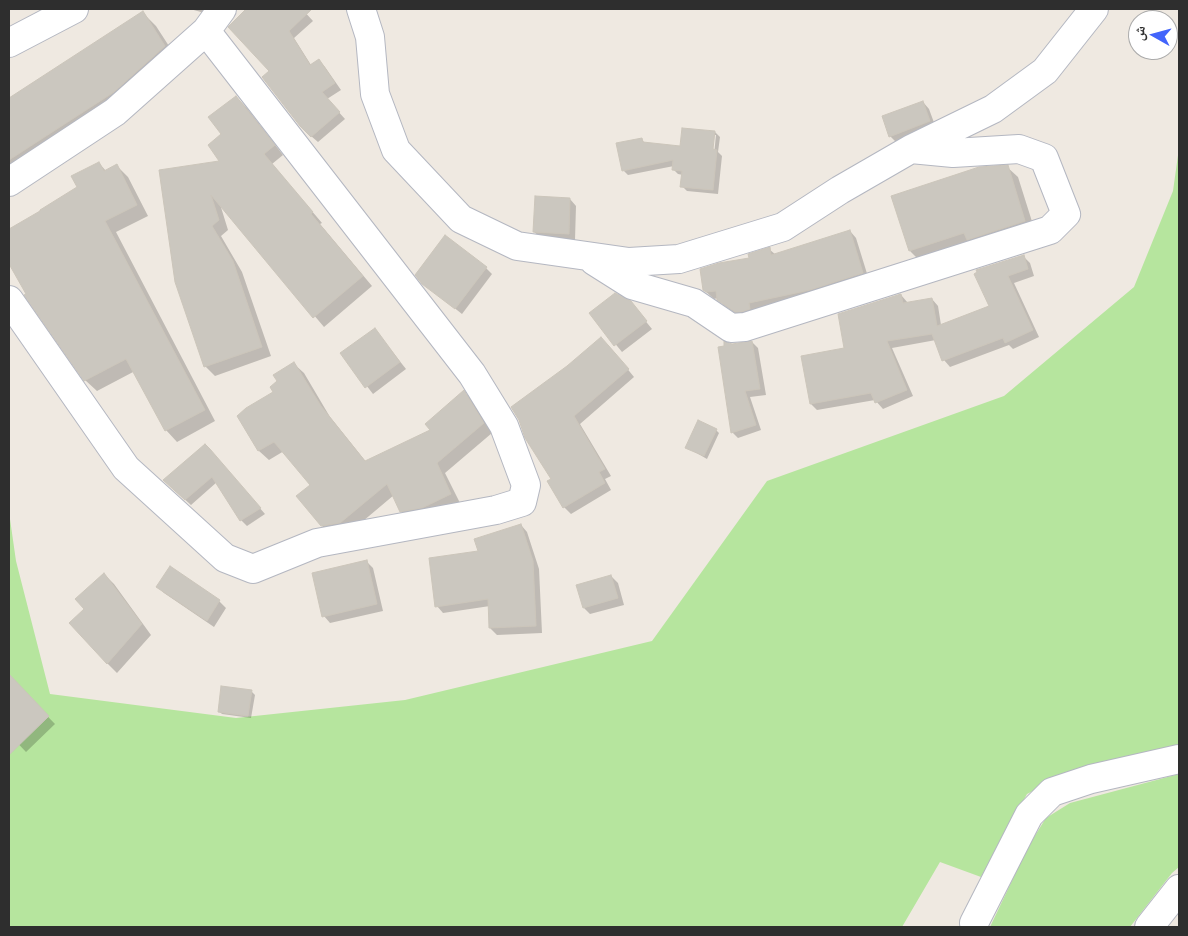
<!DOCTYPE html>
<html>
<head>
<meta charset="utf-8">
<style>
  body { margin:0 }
  #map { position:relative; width:1188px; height:936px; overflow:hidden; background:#efe9e1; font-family:"Archivo Narrow","Noto Naskh Arabic",sans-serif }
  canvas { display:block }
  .frame { position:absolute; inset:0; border:10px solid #2e2e2e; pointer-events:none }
  .north { position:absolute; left:1128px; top:10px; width:50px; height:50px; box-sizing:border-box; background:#fff; border:1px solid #ababab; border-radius:50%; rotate:277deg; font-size:14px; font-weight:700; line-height:20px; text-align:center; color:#2e2e2e }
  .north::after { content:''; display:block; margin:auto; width:18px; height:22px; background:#4264fb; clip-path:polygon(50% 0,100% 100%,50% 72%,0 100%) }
</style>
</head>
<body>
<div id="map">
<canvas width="1188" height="936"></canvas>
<div class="frame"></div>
<div class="north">ش</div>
</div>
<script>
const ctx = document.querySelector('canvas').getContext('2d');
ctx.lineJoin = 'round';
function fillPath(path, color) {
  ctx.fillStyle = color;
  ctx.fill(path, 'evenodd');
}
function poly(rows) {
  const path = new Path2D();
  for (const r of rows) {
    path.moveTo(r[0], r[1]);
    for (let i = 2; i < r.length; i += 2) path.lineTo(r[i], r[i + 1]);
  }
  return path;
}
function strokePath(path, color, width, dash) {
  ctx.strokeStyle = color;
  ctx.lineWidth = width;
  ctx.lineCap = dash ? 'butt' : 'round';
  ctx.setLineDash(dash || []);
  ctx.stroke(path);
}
fillPath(poly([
  [1179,148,1179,750,1070,772,1027,794,981,877,940,862,902,927,9,927,9,512,16,561,50,694,236,718,405,700,652,641,767,481,1004,396,1134,287,1173,191],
  [1179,774,1179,867,1172,873,1130,927,990,927,1029,845,1046,818,1070,803]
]), '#b6e59e');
fillPath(poly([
  [190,9,228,9,219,17],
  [249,9,302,9,313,21,294,38,311,65,319,60,325,67,341,90,327,99,345,119,318,142,311,136,271,72,230,27],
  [143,13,156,26,178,60,9,181,9,99],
  [236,97,246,107,283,155,272,164,322,223,320,224,372,286,324,327,220,204,228,230,221,236,242,272,271,356,215,376,205,366,176,281,222,162,223,135],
  [923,102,929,109,936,128,897,143,890,136],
  [715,132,720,137,718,152,722,156,718,194,687,191,682,186,683,175,678,174,673,169,674,166,628,175,623,170,641,139,646,144,681,147],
  [713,135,716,135,714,155,712,155],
  [99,163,106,171,117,166,128,177,148,216,116,232,215,421,177,442,166,430,135,371,97,391,85,380,28,294,9,261,9,231,42,212,78,188],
  [1007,167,1018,177,1035,231,920,261,910,251,893,197],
  [570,199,576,206,575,240,541,238,534,232],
  [850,231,856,238,869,280,817,296,755,309,756,316,743,318,725,306,718,298,714,299,704,290,769,249,776,255],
  [1023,256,1030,263,1034,276,1014,283,1039,337,1013,349,1009,345,950,367,944,360,936,340,892,348,913,396,883,409,875,400,817,410,811,404,845,349,901,295,908,303,932,299,938,306,941,325,990,307,976,274],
  [486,268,492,274,462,314,423,283],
  [630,302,652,329,622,352,590,313],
  [375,330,406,369,373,394,342,354],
  [752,342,758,348,766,395,750,397,761,430,738,438,732,432,732,345],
  [608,345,634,377,580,424,611,476,605,479,611,490,571,514,564,507,553,479,526,437],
  [294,364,304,373,330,417,366,462,432,430,464,392,473,401,492,433,445,473,460,503,411,521,401,511,394,495,350,532,332,535,322,526,311,485,284,451,269,460,259,451,239,416,275,392],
  [716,430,719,433,707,459,686,447],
  [210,451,265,514,247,526,241,520,217,482,191,505,170,486],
  [521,525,527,532,539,569,542,633,497,635,490,628,490,606,443,613,437,606,480,552],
  [366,561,373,568,383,611,330,623,324,616],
  [170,568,219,601,226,608,214,627,164,593,158,587],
  [104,574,114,584,151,635,117,673,107,663,86,609],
  [611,576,618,583,624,605,590,614,584,608],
  [14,682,55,724,26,752,9,734,9,687],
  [251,691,255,695,251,718,222,714,219,711]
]), '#0003');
const building = poly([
  [246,9,312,9,289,31,310,65,319,59,335,83,322,92,340,112,311,137,300,126,262,77,269,71,228,27,246,9],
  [143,11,165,46,114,92,9,160,9,98,143,11],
  [236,96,275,145,264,154,313,212,311,214,363,276,313,318,211,195,219,220,212,226,233,261,262,347,204,367,175,282,159,170,219,161,208,145,221,134,208,117,236,96],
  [923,101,930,121,889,137,882,116,923,101],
  [682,128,715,131,713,149,717,150,713,190,680,187,682,171,672,170,673,160,622,171,616,143,642,138,643,142,680,146,682,128],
  [99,162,104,171,117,164,137,205,105,221,205,410,165,431,126,359,84,381,24,295,26,294,9,264,9,229,40,211,40,210,77,187,71,176,99,162],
  [1008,165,1025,221,967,240,964,233,909,251,891,196,979,167,1008,165],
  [535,196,570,198,569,234,533,232,535,196],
  [850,230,863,273,810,290,749,303,750,309,742,312,735,312,717,300,716,291,706,292,703,290,700,269,719,263,749,258,748,254,770,247,771,255,850,230],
  [445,235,487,267,455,309,422,284,415,275,445,235],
  [1024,255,1028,269,1008,276,1033,330,1005,343,1003,338,942,361,932,334,887,341,907,390,875,403,871,393,810,404,801,356,844,348,838,314,901,294,903,303,932,298,937,326,989,306,974,274,977,272,976,270,1024,255],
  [615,293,631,301,647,321,614,346,589,313,615,293],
  [375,328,400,362,365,388,340,353,375,328],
  [601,337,629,369,574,416,605,469,599,472,605,483,563,508,547,481,551,479,525,438,519,420,511,407,567,366,601,337],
  [724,341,732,344,752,341,760,389,745,391,756,425,731,433,718,347,724,346,724,341],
  [294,362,321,406,365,461,430,430,425,424,464,390,484,423,437,463,451,494,422,508,400,512,387,484,340,523,321,526,296,496,310,485,274,442,258,451,237,416,246,408,273,392,270,387,277,381,273,375,294,362],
  [698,420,717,429,704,456,685,448,698,420],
  [205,444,210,449,261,508,240,521,212,477,185,500,163,480,205,444],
  [521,524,533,561,536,626,489,628,488,599,435,607,429,558,478,551,474,539,521,524],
  [367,560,377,604,322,617,312,573,367,560],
  [170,566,220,600,207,621,156,587,170,566],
  [104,573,142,624,107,664,69,623,84,609,75,599,104,573],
  [611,575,618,598,583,608,576,585,611,575],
  [9,674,49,716,9,755,9,674],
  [221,686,252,690,248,716,218,712,221,686]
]);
fillPath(building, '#cbc7bf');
strokePath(building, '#cbc5ba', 1);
const street = poly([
  [361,9,370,37,375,94,396,150,461,219,517,246,629,262,679,259,783,227,840,190,911,149,993,109,1045,71,1094,9],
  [9,43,74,9],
  [9,182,115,112,206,31,222,9],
  [594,261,632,285,694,303,731,328,745,327,1050,230,1066,214,1044,158,1019,149,953,153,911,149],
  [9,300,126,468,225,558,253,569,317,543,496,510,522,502,526,485,504,426,472,374,206,31],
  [974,923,1029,815,1052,792,1091,779,1179,759],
  [1149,927,1179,889]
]);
strokePath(street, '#b4b7c1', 30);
strokePath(street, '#fff', 28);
</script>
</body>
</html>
